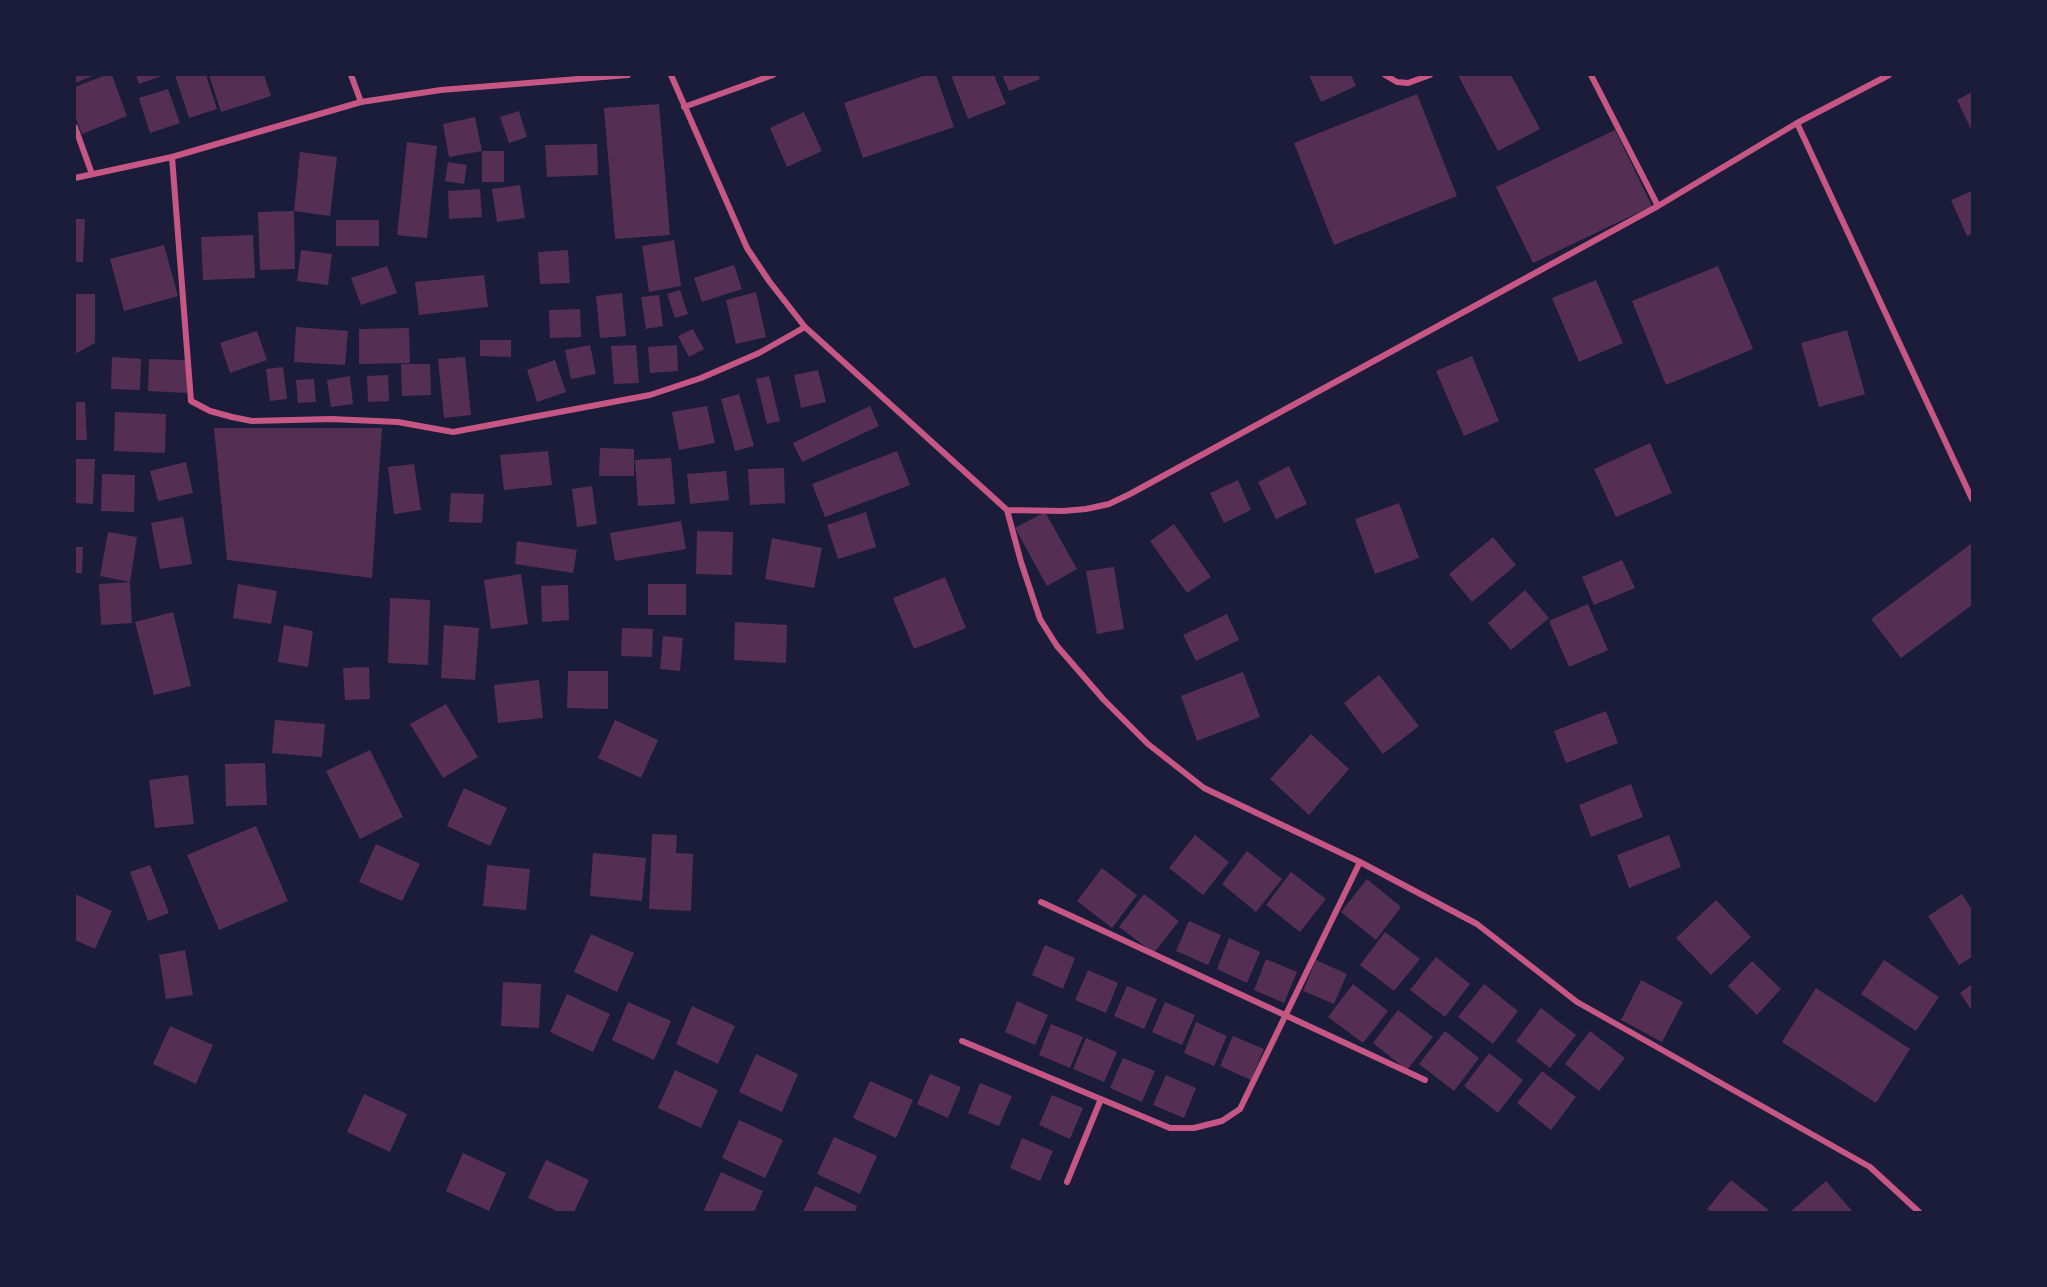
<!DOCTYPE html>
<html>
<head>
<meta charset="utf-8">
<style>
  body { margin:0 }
  #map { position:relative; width:2047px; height:1287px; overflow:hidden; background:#1b1b3a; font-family:Manrope,sans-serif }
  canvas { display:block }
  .frame { position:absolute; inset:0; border:76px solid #1b1b3a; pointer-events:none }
</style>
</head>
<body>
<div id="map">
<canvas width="2047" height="1287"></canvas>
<div class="frame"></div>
</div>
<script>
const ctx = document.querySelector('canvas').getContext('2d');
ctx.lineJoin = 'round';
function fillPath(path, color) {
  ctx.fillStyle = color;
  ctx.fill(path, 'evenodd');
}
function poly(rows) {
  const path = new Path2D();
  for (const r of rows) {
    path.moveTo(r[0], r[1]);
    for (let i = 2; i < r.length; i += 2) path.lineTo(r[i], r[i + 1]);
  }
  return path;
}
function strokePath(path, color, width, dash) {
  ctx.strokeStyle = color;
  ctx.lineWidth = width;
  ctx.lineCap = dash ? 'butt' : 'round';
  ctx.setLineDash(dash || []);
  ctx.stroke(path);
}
fillPath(poly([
  [75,75,95,75,75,83],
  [106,75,112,75,127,116,82,134,75,116,75,87],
  [136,75,164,75,139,84],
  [175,75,206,75,217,109,189,118],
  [209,75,264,75,271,96,221,112],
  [926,75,936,75,954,127,863,158,844,103],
  [951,75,994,75,1006,104,968,119],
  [1002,75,1038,75,1040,79,1009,91],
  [1309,75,1351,75,1356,86,1321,102],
  [1458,75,1511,75,1540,129,1498,151],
  [168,89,180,123,150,133,139,98],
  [1972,92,1972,131,1957,100],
  [1417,94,1457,196,1334,245,1294,143],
  [659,104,670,235,615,239,604,108],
  [519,111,527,137,509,143,500,117],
  [804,112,822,151,787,167,770,128],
  [475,117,482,151,449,157,443,124],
  [1615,130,1652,206,1533,263,1496,187],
  [407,142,437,146,427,238,397,235],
  [597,144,598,175,547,177,545,145],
  [482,151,504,151,504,182,482,182],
  [300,152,337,157,330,216,294,211],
  [448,162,467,165,464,184,445,181],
  [520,185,525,218,497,222,492,189],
  [480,189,482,217,449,219,448,191],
  [1972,191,1972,234,1967,236,1951,200],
  [294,211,295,269,260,270,258,212],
  [75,219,85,219,83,262,75,262],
  [336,220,379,220,379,246,336,246],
  [253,235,255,278,203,280,201,237],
  [674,240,681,286,649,292,642,246],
  [164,245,178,296,124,311,110,259],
  [301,250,332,254,328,285,297,281],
  [568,250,570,283,540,284,538,252],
  [734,265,742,289,702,302,694,278],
  [387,266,397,293,361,305,351,278],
  [1718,266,1753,349,1666,385,1632,301],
  [484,275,488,307,419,315,415,282],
  [1596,280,1623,343,1579,362,1552,298],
  [680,290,688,314,675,318,667,294],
  [756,292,766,337,736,344,726,300],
  [622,293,626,336,600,338,596,296],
  [75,294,95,294,95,343,75,354],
  [659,295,663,326,646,329,641,297],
  [580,309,581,337,550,338,549,310],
  [296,327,348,331,345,365,294,362],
  [409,328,410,363,359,364,359,329],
  [693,329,704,349,689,357,678,336],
  [1847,330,1865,394,1819,407,1801,343],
  [257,331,267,360,230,373,220,343],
  [480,340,511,340,511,357,480,356],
  [590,345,596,374,571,379,565,350],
  [636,345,639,383,614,384,611,346],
  [677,345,678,371,650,373,648,347],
  [1472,356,1499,421,1464,436,1436,371],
  [112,357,141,359,140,390,111,389],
  [465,357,471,415,444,418,438,359],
  [149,359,188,360,187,393,148,391],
  [555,360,566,392,537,402,527,370],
  [401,364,430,364,431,395,402,396],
  [283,367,287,399,270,401,266,369],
  [818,370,826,402,801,408,794,375],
  [388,375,389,401,368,402,367,376],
  [350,376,353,404,331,407,327,380],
  [769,376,780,421,767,424,756,379],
  [314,379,316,402,298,403,296,380],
  [739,394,754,446,735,451,721,399],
  [75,402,85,402,87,440,75,440],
  [707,406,715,443,679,450,672,412],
  [870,406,879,426,802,462,793,443],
  [115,412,166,414,165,453,114,451],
  [214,428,382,428,372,578,227,560],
  [1650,443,1672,493,1616,517,1594,469],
  [600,448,634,449,634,476,599,476],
  [548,451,552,485,504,490,500,455],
  [897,451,910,485,825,517,812,484],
  [671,458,675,504,638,506,635,460],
  [75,459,95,459,93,504,75,503],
  [186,462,193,493,158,501,150,471],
  [414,464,421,510,394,514,388,467],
  [1289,466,1307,504,1276,519,1258,482],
  [784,468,785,503,750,505,748,469],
  [726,471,729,500,690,504,687,474],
  [102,474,135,475,134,512,101,511],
  [1238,480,1251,510,1224,523,1210,493],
  [592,486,597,524,577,527,572,489],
  [451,493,484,494,482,523,449,522],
  [1399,503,1419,558,1375,574,1355,519],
  [866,512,876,547,838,559,827,525],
  [1045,512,1077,569,1047,586,1015,528],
  [183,517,192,564,160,569,151,523],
  [681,521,686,549,615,561,610,533],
  [1174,524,1211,577,1187,593,1150,541],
  [697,531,733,532,732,575,696,574],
  [108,532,137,537,130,582,132,623,101,625,99,584,130,582,100,576],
  [1493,537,1516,565,1472,602,1449,574],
  [772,538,822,548,814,588,765,579],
  [517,541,577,550,573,573,515,564],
  [1972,543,1972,605,1901,658,1871,619],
  [75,547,83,547,82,573,75,573],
  [1622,560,1635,588,1594,605,1582,577],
  [1114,567,1124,629,1097,634,1086,571],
  [521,574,528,624,491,629,484,580],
  [945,577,966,628,914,649,893,598],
  [238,584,277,591,271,624,233,618],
  [648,584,686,584,686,615,648,615],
  [568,585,569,620,542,622,541,586],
  [1525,590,1549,618,1511,650,1488,623],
  [390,598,430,600,428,665,388,663],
  [1588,604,1608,650,1569,667,1549,621],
  [173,612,191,686,154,695,135,622],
  [1227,614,1239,640,1196,661,1183,635],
  [735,622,787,625,786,663,734,660],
  [284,625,313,631,308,667,278,662],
  [444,625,479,628,475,680,441,678],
  [622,628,653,629,652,657,621,656],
  [663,636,683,638,680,671,660,669],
  [369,667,370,699,345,700,343,668],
  [568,671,608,671,608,709,567,708],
  [1243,672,1260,717,1197,741,1181,696],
  [1379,675,1419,726,1383,754,1344,703],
  [539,680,543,718,498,723,494,685],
  [446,704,478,757,443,778,410,724],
  [1606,711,1618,743,1566,763,1554,731],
  [275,720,325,724,322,757,272,753],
  [615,720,658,740,641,778,598,758],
  [1311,734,1349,769,1309,815,1270,779],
  [370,750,403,817,360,839,326,771],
  [265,763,267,805,226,806,225,764],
  [188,775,194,824,155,828,149,780],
  [1631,784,1643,817,1591,837,1579,805],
  [464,788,507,808,490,846,447,826],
  [256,826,288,901,219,930,187,855],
  [652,834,677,835,676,853,693,854,691,911,649,909],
  [1195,835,1229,862,1203,895,1169,868],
  [1669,835,1681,867,1629,888,1617,855],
  [376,844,420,864,402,901,359,882],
  [1247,851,1282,879,1256,912,1222,884],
  [593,853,646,858,642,901,590,896],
  [150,865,169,913,148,921,130,872],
  [487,865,530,869,526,910,483,906],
  [1102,868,1137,895,1112,928,1077,901],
  [1291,872,1326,899,1300,932,1266,905],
  [1367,879,1401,907,1376,940,1341,912],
  [75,894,112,911,95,949,75,940],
  [1144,894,1179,921,1154,953,1119,927],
  [1962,894,1972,910,1972,957,1959,965,1928,916],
  [1716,900,1751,937,1711,975,1676,938],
  [1189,921,1221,935,1208,965,1176,951],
  [1385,932,1420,959,1394,991,1360,965],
  [591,934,634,953,617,992,574,972],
  [1229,938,1260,952,1247,983,1217,969],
  [1045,945,1075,958,1063,989,1032,975],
  [185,950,193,995,166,999,159,955],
  [1436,957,1470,984,1445,1017,1410,990],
  [1266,959,1297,972,1284,1003,1254,990],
  [1316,960,1347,974,1334,1004,1303,991],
  [1884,960,1939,997,1916,1031,1861,994],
  [1752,961,1781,989,1757,1015,1728,986],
  [1088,970,1118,983,1106,1013,1075,1000],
  [1641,980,1683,1002,1662,1042,1621,1020],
  [503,982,541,984,539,1028,501,1026],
  [1353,984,1388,1011,1363,1043,1328,1017],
  [1484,984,1518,1011,1493,1044,1458,1017],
  [1972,984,1972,1011,1960,993],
  [1127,986,1157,999,1144,1029,1114,1016],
  [1816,988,1910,1049,1876,1103,1782,1042],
  [567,994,610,1014,593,1052,550,1032],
  [1017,1001,1048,1015,1035,1045,1005,1032],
  [628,1002,671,1021,654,1060,612,1040],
  [1165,1002,1195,1015,1182,1045,1152,1032],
  [692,1006,735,1026,718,1064,676,1044],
  [1541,1008,1576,1035,1550,1068,1516,1041],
  [1398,1010,1433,1037,1407,1070,1373,1043],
  [1196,1022,1227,1036,1214,1066,1184,1053],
  [1051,1024,1083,1037,1070,1068,1039,1055],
  [170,1026,213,1045,196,1084,153,1064],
  [1445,1031,1479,1058,1454,1091,1419,1064],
  [1590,1031,1625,1058,1599,1091,1565,1064],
  [1233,1036,1264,1049,1251,1080,1220,1066],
  [1086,1038,1117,1052,1104,1082,1073,1069],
  [1489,1053,1523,1080,1498,1113,1464,1086],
  [756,1054,798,1074,782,1112,739,1092],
  [1123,1058,1155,1071,1142,1102,1110,1088],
  [675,1070,718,1090,701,1128,658,1108],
  [1542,1071,1576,1097,1551,1130,1517,1103],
  [930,1074,961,1087,948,1118,917,1104],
  [1166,1075,1196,1088,1184,1118,1153,1105],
  [870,1081,913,1100,896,1138,853,1118],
  [980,1083,1012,1096,999,1126,968,1113],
  [364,1094,407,1114,390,1152,347,1132],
  [1052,1095,1083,1108,1070,1139,1039,1125],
  [739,1120,783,1140,765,1178,722,1158],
  [834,1137,877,1156,860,1194,817,1174],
  [1022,1138,1053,1151,1040,1181,1010,1168],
  [463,1153,506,1173,489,1211,446,1191],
  [546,1160,589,1180,574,1212,559,1212,528,1198],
  [721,1172,763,1191,754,1212,709,1212,704,1210],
  [1731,1180,1771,1212,1711,1212,1707,1209],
  [1826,1181,1853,1212,1790,1212],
  [815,1186,857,1206,855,1212,803,1212]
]), '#542f53');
strokePath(poly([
  [351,75,361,102],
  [671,75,747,248,769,281,805,327,1007,510,1063,511,1086,509,1109,504,1130,494,1658,206,1797,123,1889,75],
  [1385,75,1397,82,1408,83,1430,75],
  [1591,75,1658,206],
  [684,107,773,75],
  [1797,123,1972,499],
  [75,127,92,174],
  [172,157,191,401,210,411,232,417,252,421,331,419,398,422,453,432,650,395,701,378,759,353,805,327],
  [75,178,172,157,361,102,441,90,628,75],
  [1007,510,1021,562,1040,619,1057,646,1104,700,1148,744,1204,788,1360,862,1477,924,1577,1002,1870,1167,1919,1212],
  [1041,902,1425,1080],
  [962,1041,1170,1128,1194,1128,1222,1121,1240,1109,1360,862],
  [1067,1182,1101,1099]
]), '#c65784', 6);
</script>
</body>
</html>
